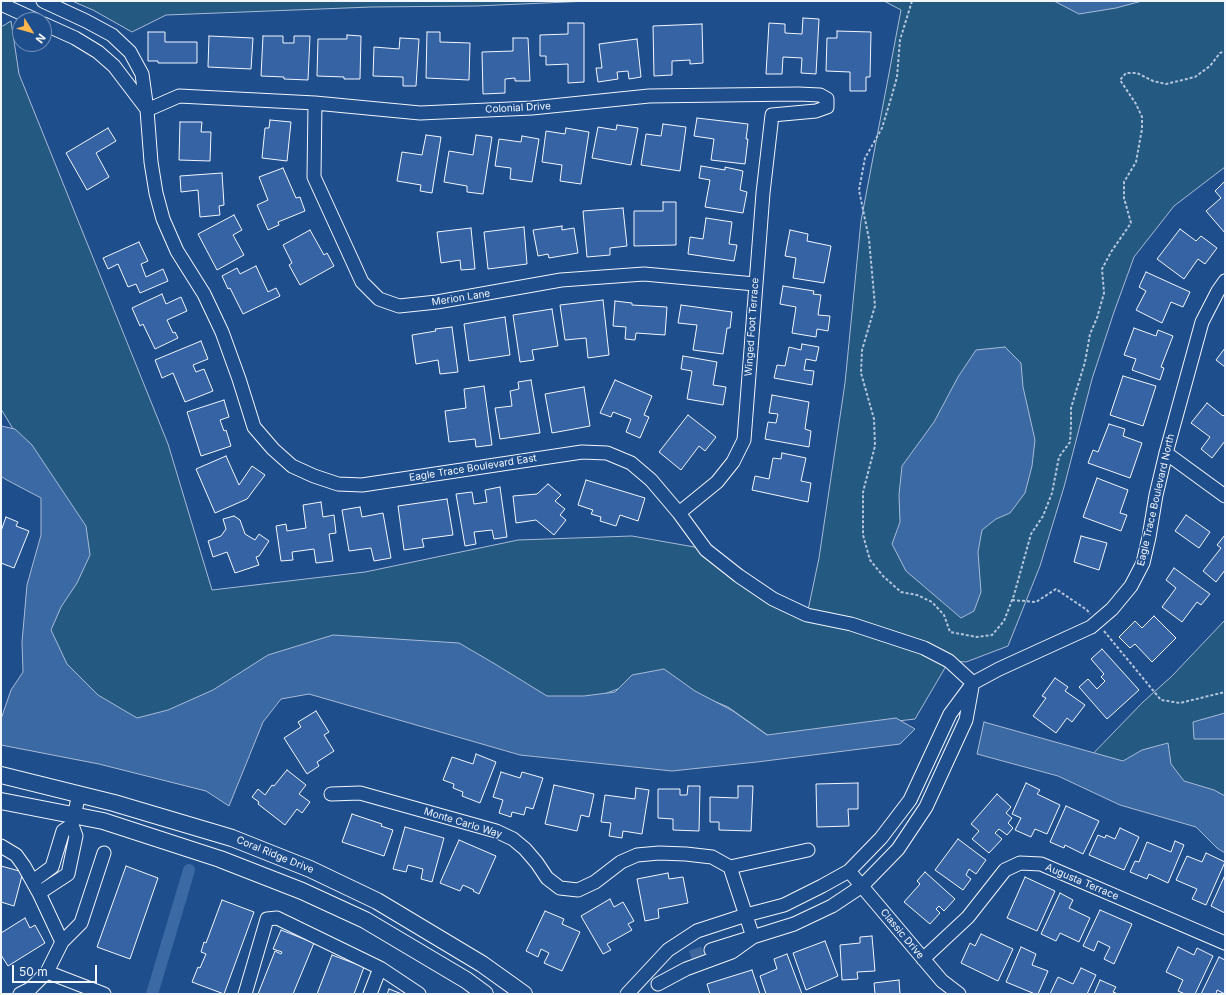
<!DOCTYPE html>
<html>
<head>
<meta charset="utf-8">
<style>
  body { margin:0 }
  #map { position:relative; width:1226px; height:995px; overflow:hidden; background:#1f4e8c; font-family:Inter,sans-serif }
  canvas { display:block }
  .frame { position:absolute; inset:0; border:2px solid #f2f6ff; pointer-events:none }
  .north { position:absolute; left:12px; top:12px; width:40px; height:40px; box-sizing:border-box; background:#1f4e8c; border:1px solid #7391ba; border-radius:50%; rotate:127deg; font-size:11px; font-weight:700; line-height:16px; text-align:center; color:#f2f6ff }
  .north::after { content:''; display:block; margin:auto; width:14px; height:18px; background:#ffb74d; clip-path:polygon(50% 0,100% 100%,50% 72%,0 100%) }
  .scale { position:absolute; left:12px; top:965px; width:85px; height:18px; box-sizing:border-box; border:2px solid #f2f6ff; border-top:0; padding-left:5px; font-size:12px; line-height:14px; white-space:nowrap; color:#f2f6ff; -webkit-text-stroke:3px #1f4e8c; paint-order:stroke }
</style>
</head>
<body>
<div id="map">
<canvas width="1226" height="995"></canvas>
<div class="frame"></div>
<div class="north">N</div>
<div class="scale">50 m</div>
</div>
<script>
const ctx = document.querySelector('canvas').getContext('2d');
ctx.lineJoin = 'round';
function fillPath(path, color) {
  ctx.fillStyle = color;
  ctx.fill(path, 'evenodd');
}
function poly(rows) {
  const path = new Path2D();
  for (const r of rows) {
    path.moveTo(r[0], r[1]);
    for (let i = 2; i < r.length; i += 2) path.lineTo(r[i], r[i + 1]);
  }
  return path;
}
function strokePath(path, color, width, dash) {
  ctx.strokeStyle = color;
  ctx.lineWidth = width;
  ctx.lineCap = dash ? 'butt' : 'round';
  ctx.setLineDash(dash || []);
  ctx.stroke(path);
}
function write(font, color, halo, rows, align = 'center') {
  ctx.font = font + ' Inter,sans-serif';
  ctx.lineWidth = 3;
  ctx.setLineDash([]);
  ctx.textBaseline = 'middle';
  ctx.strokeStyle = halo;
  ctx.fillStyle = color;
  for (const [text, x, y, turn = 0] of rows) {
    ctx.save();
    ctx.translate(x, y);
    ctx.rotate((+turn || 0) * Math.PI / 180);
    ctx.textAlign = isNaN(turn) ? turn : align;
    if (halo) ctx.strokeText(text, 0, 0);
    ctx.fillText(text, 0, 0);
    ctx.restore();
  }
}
const green = poly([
  [72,1,590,1,476,6,371,7,166,15,132,32,93,10,72,1],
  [884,1,1225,1,1225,167,1174,206,1134,257,1114,312,1092,379,1064,487,1040,566,1008,646,966,662,949,661,915,719,769,736,728,707,690,691,664,672,536,719,261,668,134,760,46,663,50,490,1,409,1,27,11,21,19,74,168,444,212,590,365,572,518,540,632,536,700,548,807,615,819,558,845,383,861,221,901,10,884,1],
  [1225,620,1225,821,1083,764,1143,702,1172,676,1225,620]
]);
fillPath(green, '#245a82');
strokePath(green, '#a8bbd7', 1);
const water = poly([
  [1054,1,1142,1,1116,8,1079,14,1054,1],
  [1005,347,1021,363,1023,387,1035,440,1032,466,1025,493,1010,513,996,519,982,530,978,552,981,592,974,611,961,618,906,571,892,544,900,522,899,495,902,466,934,422,958,377,976,350,1005,347],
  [1,426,15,429,32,445,86,526,90,555,77,583,61,607,51,630,67,664,98,695,137,718,168,710,213,690,268,655,333,635,459,643,495,664,547,696,584,696,615,692,632,675,664,669,695,691,733,711,767,735,896,718,915,729,900,744,757,762,672,771,520,755,309,694,281,699,263,722,229,806,206,791,99,764,1,745,1,719,11,690,23,672,22,642,27,585,41,535,41,498,5,479,1,476,1,426],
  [1225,713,1225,739,1194,739,1193,722,1225,713],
  [984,722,1123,761,1142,750,1168,743,1171,764,1184,781,1214,790,1225,796,1225,853,1217,848,1196,827,1120,805,1058,776,977,754,984,722]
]);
fillPath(water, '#3b69a3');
strokePath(water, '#a8bbd7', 1);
strokePath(poly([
  [152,994,189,870]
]), '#3b69a3', 12);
const building = poly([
  [803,18,819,19,816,74,801,73,802,58,783,57,782,74,766,74,769,23,785,24,785,33,802,34,803,18],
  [568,23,584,23,584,82,568,83,568,64,546,65,546,56,540,56,540,35,568,34,568,23],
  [702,24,703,63,690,64,690,60,672,61,672,75,654,76,653,26,702,24],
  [837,31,871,32,870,77,866,77,866,91,850,91,850,72,826,71,827,38,837,38,837,31],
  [148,32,165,32,165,42,197,42,197,63,158,63,158,61,148,61,148,32],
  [427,32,440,32,440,42,470,43,469,80,426,78,427,32],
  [347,35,361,36,360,79,344,79,344,77,317,76,318,39,347,39,347,35],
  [209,36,253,38,251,69,208,67,209,36],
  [263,36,283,36,283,43,294,43,294,36,310,36,308,80,284,79,284,77,261,76,263,36],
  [400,38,419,39,416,86,403,86,403,77,373,76,374,47,399,49,400,38],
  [513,38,528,38,530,81,515,81,515,78,505,79,505,93,483,94,482,52,513,51,513,38],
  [637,39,641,77,629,79,628,71,617,72,618,79,598,82,596,68,602,68,599,44,637,39],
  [697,118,748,124,746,139,748,139,745,164,711,160,714,139,694,136,697,118],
  [270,120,291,122,287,161,262,158,265,128,269,128,270,120],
  [180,122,202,122,201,132,211,132,210,161,179,160,180,122],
  [663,124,686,127,680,171,641,165,646,134,661,136,663,124],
  [617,125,638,128,631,165,592,158,598,127,616,130,617,125],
  [108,128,116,141,96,153,109,177,87,190,66,153,108,128],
  [566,128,589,132,581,184,560,181,562,165,542,162,546,131,565,134,566,128],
  [426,135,441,137,432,193,420,191,421,185,397,181,402,152,422,155,426,135],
  [476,135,492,137,483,194,467,192,467,186,444,182,449,151,473,155,476,135],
  [522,136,539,139,532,182,510,179,511,168,495,166,499,139,521,142,522,136],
  [701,166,725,170,725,167,743,171,740,190,747,192,743,213,705,207,710,180,699,178,701,166],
  [283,168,296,198,300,197,305,211,278,222,279,225,268,230,257,205,268,200,259,177,283,168],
  [222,173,224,205,219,206,220,215,200,217,198,190,181,192,180,176,222,173],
  [1225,181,1225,233,1206,211,1221,198,1215,191,1225,181],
  [663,202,676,202,676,245,634,246,634,211,663,211,663,202],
  [623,208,627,246,610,248,610,255,587,257,583,211,623,208],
  [234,215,242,230,233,235,244,255,217,270,198,234,234,215],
  [706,218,732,222,729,244,737,245,734,261,688,254,690,237,703,239,706,218],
  [562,226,562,230,574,228,578,253,549,258,548,254,538,256,533,230,562,226],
  [524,227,527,264,488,269,484,232,524,227],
  [471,228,475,269,461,270,460,260,441,263,437,232,471,228],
  [1180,229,1196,241,1201,236,1217,248,1205,264,1198,259,1184,279,1157,259,1180,229],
  [310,230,324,255,327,253,334,266,300,285,289,265,292,263,283,245,310,230],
  [790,230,808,234,807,241,831,246,824,283,793,278,796,258,785,256,790,230],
  [139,242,148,261,141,264,146,277,163,269,168,281,140,293,136,284,128,287,118,264,108,269,103,258,139,242],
  [256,266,268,292,276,288,280,296,243,314,230,288,228,289,222,276,237,268,240,274,256,266],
  [1146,272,1190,292,1183,307,1171,302,1162,323,1136,310,1146,291,1139,287,1146,272],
  [783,286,814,291,813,294,821,295,818,315,830,316,828,331,817,329,816,337,792,333,796,307,780,304,783,286],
  [162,294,166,304,181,297,187,311,167,320,173,333,175,332,178,338,155,349,143,324,140,326,132,308,162,294],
  [603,300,609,355,588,358,586,338,565,340,560,305,603,300],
  [615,301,632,303,632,305,667,307,665,335,636,333,635,340,625,339,626,327,613,326,615,301],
  [681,305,732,312,730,328,727,328,723,354,693,350,697,325,678,323,681,305],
  [552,309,558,346,532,350,534,360,520,362,513,315,552,309],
  [505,317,510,355,469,361,464,324,505,317],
  [452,327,458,372,440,374,438,360,416,364,412,335,436,331,435,329,452,327],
  [1134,328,1156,336,1158,330,1173,336,1161,367,1164,368,1160,380,1132,370,1136,359,1124,355,1134,328],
  [201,341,208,359,193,365,196,372,204,369,213,391,185,402,173,373,162,378,155,360,201,341],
  [802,344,819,347,816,361,806,359,804,370,814,371,812,385,774,378,777,365,785,366,789,347,801,350,802,344],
  [1225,348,1225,367,1216,360,1225,348],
  [683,356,717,362,713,385,726,387,723,405,687,399,692,371,681,369,683,356],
  [1123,376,1156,386,1143,426,1110,415,1123,376],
  [531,380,540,433,500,439,495,408,512,406,510,391,519,389,518,382,531,380],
  [615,380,652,396,644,415,649,417,640,438,626,432,631,419,613,412,611,417,600,413,615,380],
  [484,386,492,445,476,447,475,439,449,442,445,411,466,408,464,389,484,386],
  [584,387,590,426,552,433,545,394,584,387],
  [772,395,809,402,805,429,811,431,809,447,765,439,768,422,776,423,778,414,769,413,772,395],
  [224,400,229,417,220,420,224,431,226,430,231,446,201,456,187,412,224,400],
  [1207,403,1223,416,1225,414,1225,441,1212,458,1201,449,1210,437,1191,423,1207,403],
  [688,415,716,437,705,451,699,446,681,470,659,452,688,415],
  [1109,424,1125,429,1123,436,1142,443,1130,478,1088,463,1093,450,1098,452,1109,424],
  [782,453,806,458,801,481,811,483,808,502,752,490,755,476,769,479,773,458,781,459,782,453],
  [226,456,239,485,252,466,265,475,247,499,215,513,196,469,226,456],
  [1097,478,1128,490,1120,513,1127,515,1121,531,1083,517,1097,478],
  [586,480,645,498,638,521,620,515,616,526,600,521,601,517,591,514,593,510,578,505,586,480],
  [548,484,561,495,555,501,565,509,560,515,566,520,554,535,536,520,516,523,513,496,537,494,548,484],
  [500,487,507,537,494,539,492,530,474,532,476,544,465,546,456,494,472,492,474,504,487,502,485,490,500,487],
  [447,499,453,535,422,539,424,547,404,550,398,506,447,499],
  [321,502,323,517,334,515,336,533,329,534,333,561,316,563,314,549,292,552,293,560,281,561,276,526,286,524,287,531,306,528,303,505,321,502],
  [360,507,362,517,383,513,391,558,374,561,371,548,349,551,342,510,360,507],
  [1186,515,1210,532,1199,548,1175,531,1186,515],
  [234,516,240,520,245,534,255,540,259,534,269,541,259,556,256,557,259,565,235,573,227,552,213,557,208,541,221,536,226,529,223,519,234,516],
  [6,517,18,522,16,526,29,531,14,568,1,563,1,531,6,517],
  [1225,535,1225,570,1216,582,1203,571,1221,548,1217,545,1225,535],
  [1081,536,1107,543,1099,570,1074,562,1081,536],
  [1174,568,1210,594,1201,605,1197,602,1182,622,1162,607,1176,588,1166,580,1174,568],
  [1154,616,1176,638,1152,662,1135,644,1130,648,1119,637,1135,621,1142,628,1154,616],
  [1102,649,1139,690,1107,719,1079,687,1088,679,1097,689,1105,681,1101,677,1104,674,1091,659,1102,649],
  [1055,678,1068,687,1065,691,1085,705,1072,722,1067,718,1056,733,1033,716,1046,698,1042,696,1055,678],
  [316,711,329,732,324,735,334,751,317,762,319,766,307,774,284,738,301,727,298,722,316,711],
  [476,754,496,762,480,803,462,796,463,792,453,788,454,784,443,780,452,757,473,764,476,754],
  [287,770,306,785,299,794,310,802,302,813,297,809,285,825,258,804,259,802,252,797,258,789,265,795,272,785,274,786,287,770],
  [501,772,520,778,522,772,543,778,533,809,526,807,524,815,512,812,511,817,499,813,503,800,493,797,501,772],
  [858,783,858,809,848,809,849,826,817,827,816,784,858,783],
  [1026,783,1040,790,1037,794,1060,805,1047,834,1035,829,1031,837,1015,830,1021,818,1012,814,1026,783],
  [554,785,594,794,589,817,581,815,577,831,545,824,554,785],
  [688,786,700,786,699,831,673,830,673,819,658,818,658,789,680,789,680,795,687,795,688,786],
  [738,786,753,786,751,831,719,830,719,822,710,822,710,797,738,798,738,786],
  [636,788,649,790,642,834,623,831,622,838,609,836,611,823,601,822,605,795,635,799,636,788],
  [997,794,1011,807,1006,813,1012,818,1008,823,1013,828,1007,835,999,829,995,833,1002,839,989,853,972,839,979,831,971,824,997,794],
  [1066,806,1099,821,1083,854,1065,845,1064,848,1050,842,1066,806],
  [352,814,382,824,381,826,393,830,384,856,342,842,352,814],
  [405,827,444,838,432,882,421,879,423,869,408,865,406,872,393,869,405,827],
  [1120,828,1139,837,1124,870,1089,855,1098,835,1105,838,1106,835,1115,839,1120,828],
  [958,839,986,860,976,874,969,869,966,875,971,879,963,890,935,870,958,839],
  [459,840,496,856,479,894,473,891,474,890,463,885,460,891,440,883,459,840],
  [1175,841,1184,845,1168,883,1149,874,1147,879,1130,872,1135,861,1139,862,1147,842,1171,852,1175,841],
  [1206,853,1225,862,1206,905,1192,899,1197,889,1176,880,1187,856,1202,862,1206,853],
  [1,866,23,872,14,906,1,902,1,866],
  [126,866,158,878,130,959,97,947,126,866],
  [925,872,955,899,944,911,939,906,936,909,940,913,930,924,904,902,920,884,917,881,925,872],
  [668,873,669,879,683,877,688,903,658,909,659,918,645,921,637,879,668,873],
  [1225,875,1225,913,1211,906,1225,875],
  [1025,877,1055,891,1037,931,1007,918,1025,877],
  [1060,893,1073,900,1069,908,1090,918,1079,942,1060,933,1056,941,1041,934,1060,893],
  [610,899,614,907,623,902,634,921,628,924,632,930,607,944,611,950,603,954,581,916,610,899],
  [222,900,254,912,224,994,192,982,198,967,200,968,206,954,201,952,204,942,206,943,222,900],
  [1100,910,1132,924,1114,964,1104,959,1110,947,1098,941,1094,951,1083,946,1100,910],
  [545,911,564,919,562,924,580,932,562,971,544,963,549,953,541,949,538,957,526,951,545,911],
  [25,918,30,928,35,925,45,943,8,966,1,955,1,933,25,918],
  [281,930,314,943,293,994,258,994,275,951,281,954,282,952,273,949,281,930],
  [981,934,1013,949,998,981,961,963,970,943,975,946,981,934],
  [872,936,875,971,857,972,858,979,842,980,840,945,860,943,860,937,872,936],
  [825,941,838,976,806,990,793,953,825,941],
  [1021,947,1036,954,1032,965,1048,971,1038,994,1035,994,1006,982,1021,947],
  [1178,947,1194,955,1197,948,1213,956,1195,994,1185,994,1178,991,1183,980,1166,972,1178,947],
  [787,954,802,994,766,994,760,976,777,969,774,959,787,954],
  [332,955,364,967,354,994,317,994,332,955],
  [1219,957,1225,960,1225,994,1217,990,1216,994,1201,994,1219,957],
  [1081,968,1096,975,1087,994,1050,994,1058,977,1073,984,1081,968],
  [752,970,760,994,710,994,707,984,752,970],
  [899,980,900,994,875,994,874,983,899,980],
  [1100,980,1116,987,1113,992,1118,994,1094,994,1100,980],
  [389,989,402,994,387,994,389,989]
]);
fillPath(building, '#3563a3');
strokePath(building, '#f2f6ff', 1);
strokePath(poly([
  [691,957,711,950]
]), '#3f679d', 13, [13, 6]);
const minor = poly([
  [43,1,86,21,112,35,130,52,142,74,147,110,151,162,156,193,163,219,177,251,204,294,222,332,239,379,254,427,273,449,292,466,314,476,338,484,362,485,582,452,607,453,631,463,651,480,679,513,706,550,739,576,773,599,807,615,851,624,924,648,949,661,973,683],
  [1,4,36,20],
  [44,24,75,38,98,52,114,66,146,108],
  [315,103,314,177,362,282,379,299,399,306,437,302,561,280,644,274,755,284],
  [147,110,179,96,315,103,420,113,532,108,649,96,798,94,820,95,827,99,827,107,816,111,772,115,763,193,744,440,733,462,717,482,679,513],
  [1166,453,1225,496],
  [331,794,360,793,496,831,513,839,525,849,537,863,547,878,560,888,578,890,595,882,621,862,637,855,659,853,686,854,712,857,730,867,753,937,732,952,686,969,658,984],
  [1,846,16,855,24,866,39,893,62,942,47,972,30,989,20,994],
  [730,867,808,850],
  [849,871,942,981,959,994],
  [33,881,52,867,63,831,72,825],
  [39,893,68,874,76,836,72,825,79,794],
  [62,942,81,923,104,853],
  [711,950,794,924,832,906,862,886,898,849,926,807,966,720,972,687],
  [923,959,968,917,1005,870,1020,863,1041,864,1225,943],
  [47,972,104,994],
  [245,994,267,919,277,918,380,968,419,994],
  [370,994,380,968],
  [627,994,668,950,697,931,746,915,784,905,822,886,849,871,881,838,910,800,950,714,973,683,999,669,1091,627,1112,609,1131,586,1143,563,1149,537,1156,495,1166,453,1202,322,1218,291,1225,281]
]);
const major = poly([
  [1,775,114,803,232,838,310,869,377,901,482,964,524,994],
  [1,801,103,821,220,859,302,891,365,920,466,980,485,994]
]);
strokePath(minor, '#f2f6ff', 15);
strokePath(major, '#f2f6ff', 18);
strokePath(poly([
  [912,1,900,40,897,77,892,95,882,128,865,158,859,190,869,239,875,306,862,350,861,373,874,419,875,446,863,492,863,535,870,560,883,576,901,592,917,595,932,602,944,615,950,632,977,637,992,635,1004,621,1014,595,1031,534,1043,516,1052,493,1059,457,1070,442,1071,426,1071,408,1085,362,1090,334,1097,318,1104,293,1102,269,1111,252,1131,223,1124,198,1124,182,1136,162,1142,129,1142,117,1136,104,1120,80,1126,73,1137,73,1153,81,1166,84,1195,77,1210,66,1220,53,1225,51],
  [1012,600,1036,602,1056,589,1087,610,1090,614],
  [1104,631,1161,700,1180,703,1225,692]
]), '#b3c4dc', 2, [3, 2]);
strokePath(minor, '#1f4e8c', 13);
strokePath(major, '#1f4e8c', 16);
write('10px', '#f2f6ff', '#1f4e8c', [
  ["Colonial Drive",518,108,-3],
  ["Merion Lane",461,298,-9],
  ["Winged Foot Terrace",752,327,-86],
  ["Eagle Trace Boulevard East",473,468,-9],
  ["Eagle Trace Boulevard North",1156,500,-77],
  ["Monte Carlo Way",463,823,17],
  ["Coral Ridge Drive",275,855,22],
  ["Augusta Terrace",1082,882,23],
  ["Classic Drive",902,934,50]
]);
</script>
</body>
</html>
